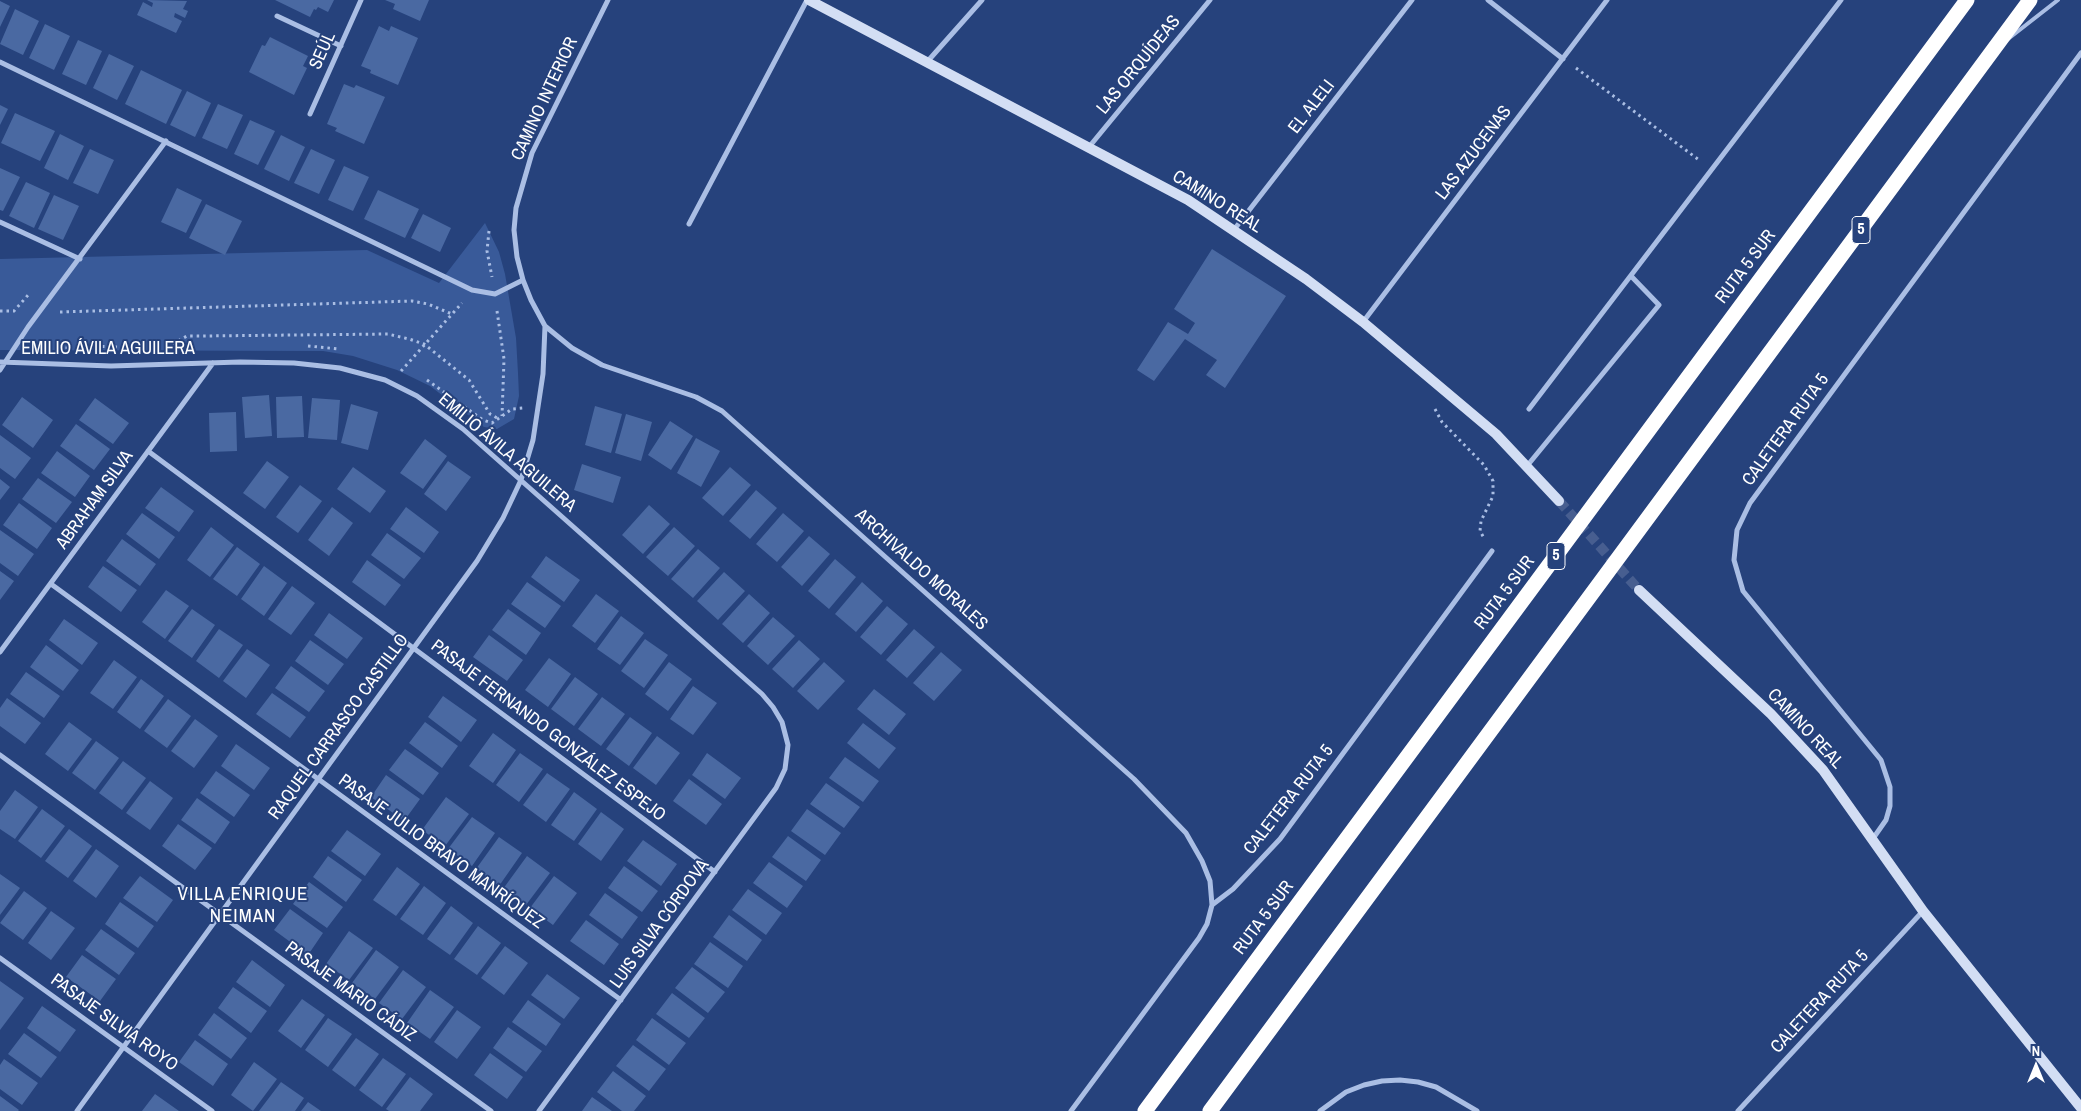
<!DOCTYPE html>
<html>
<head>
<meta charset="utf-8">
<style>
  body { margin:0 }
  #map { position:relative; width:2081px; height:1111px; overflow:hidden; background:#26427c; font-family:"Archivo Narrow",sans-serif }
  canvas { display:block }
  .north { position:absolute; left:2011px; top:1041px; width:50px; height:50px; -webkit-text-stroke:4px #26427c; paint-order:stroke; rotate:0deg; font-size:14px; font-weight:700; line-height:20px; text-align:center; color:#fff }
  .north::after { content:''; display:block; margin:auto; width:18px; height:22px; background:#fff; clip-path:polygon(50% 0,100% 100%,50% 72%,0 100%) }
</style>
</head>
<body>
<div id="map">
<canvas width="2081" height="1111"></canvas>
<div class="north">N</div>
</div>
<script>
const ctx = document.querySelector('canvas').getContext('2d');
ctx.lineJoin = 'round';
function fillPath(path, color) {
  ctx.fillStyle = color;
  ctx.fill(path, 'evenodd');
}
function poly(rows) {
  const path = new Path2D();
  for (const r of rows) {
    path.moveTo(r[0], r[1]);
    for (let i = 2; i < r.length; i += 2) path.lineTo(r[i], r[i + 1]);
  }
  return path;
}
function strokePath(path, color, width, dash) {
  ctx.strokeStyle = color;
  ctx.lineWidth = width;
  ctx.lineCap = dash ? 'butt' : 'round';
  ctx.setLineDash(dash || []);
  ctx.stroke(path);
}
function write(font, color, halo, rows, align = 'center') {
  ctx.font = font + ' "Archivo Narrow",sans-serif';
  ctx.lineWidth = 4;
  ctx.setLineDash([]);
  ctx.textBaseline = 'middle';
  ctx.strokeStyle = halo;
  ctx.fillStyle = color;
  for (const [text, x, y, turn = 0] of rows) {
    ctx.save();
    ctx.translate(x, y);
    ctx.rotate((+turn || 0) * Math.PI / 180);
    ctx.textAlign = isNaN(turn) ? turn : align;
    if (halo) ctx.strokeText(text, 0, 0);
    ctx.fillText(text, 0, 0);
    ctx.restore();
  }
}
fillPath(poly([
  [485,223,499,252,505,274,516,338,518,373,519,396,514,419,497,429,484,427,430,386,397,370,353,356,323,351,0,350,0,259,367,250,439,283]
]), '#395a99');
fillPath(poly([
  [147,0,187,1,183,9,188,11,185,18,175,13,174,17,182,21,176,33,137,15,143,2,152,7,153,3],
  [275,0,334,0,328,12,318,7,316,10,314,9,310,17],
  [385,0,429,0,420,21,393,9,395,4],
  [0,1,10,6,0,27],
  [15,9,39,21,23,55,0,44],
  [45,24,70,36,54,70,29,58],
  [379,26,389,31,391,26,418,38,398,85,370,73,371,70,361,66],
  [270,37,308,56,303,66,307,68,294,95,249,72,262,45,265,46],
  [78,40,102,51,86,85,62,74],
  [109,54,134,66,117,100,93,88],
  [141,70,182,90,166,124,125,104],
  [344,84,354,88,356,85,385,97,364,144,335,131,337,128,327,124],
  [187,91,211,103,195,137,170,125],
  [218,104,243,115,227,149,202,138],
  [0,105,8,109,0,125],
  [15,113,55,131,40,161,1,143],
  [250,120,275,131,258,165,234,154],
  [60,134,84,146,68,180,44,168],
  [281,135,305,147,289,181,264,169],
  [90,149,114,160,98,194,73,183],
  [311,149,335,160,319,194,294,183],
  [344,166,369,177,353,211,328,200],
  [0,168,20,177,3,211,0,210],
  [26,182,50,193,34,228,9,216],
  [177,188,202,200,186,233,161,222],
  [378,190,419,209,405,238,364,219],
  [54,195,79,206,63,240,38,229],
  [206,204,242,221,225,255,189,238],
  [423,214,451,228,440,252,411,238],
  [1212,249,1286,296,1225,388,1206,375,1217,360,1185,339,1154,381,1137,370,1168,322,1188,334,1195,323,1174,309],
  [269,395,272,436,245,438,242,397],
  [302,396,304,437,277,438,276,397],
  [22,397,53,420,33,448,2,425],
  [95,398,129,423,113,444,79,420],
  [312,398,340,400,337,440,308,438],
  [351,404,378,412,368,450,341,443],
  [595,406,622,414,611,453,585,445],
  [236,412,237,451,210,452,209,413],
  [626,414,652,422,641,461,615,453],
  [670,421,693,436,671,470,648,455],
  [76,424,110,449,94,470,60,446],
  [0,435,31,458,15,479,0,468],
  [696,438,720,451,701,487,677,473],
  [425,439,447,456,423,489,400,473],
  [57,451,90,476,75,497,41,473],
  [267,461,289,477,265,509,243,493],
  [448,461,471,477,446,511,424,494],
  [582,464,621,477,613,503,574,490],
  [353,467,386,491,370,513,337,489],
  [730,467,751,485,723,516,702,498],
  [38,478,72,502,56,523,22,499],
  [0,479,10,487,0,500],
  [300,485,322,501,298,533,276,517],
  [161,487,194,511,179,532,145,508],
  [756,490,777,508,750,539,729,521],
  [19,503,52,528,37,549,3,525],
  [649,505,670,524,643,554,622,535],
  [332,507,353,523,329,556,308,540],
  [406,507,439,532,424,553,390,529],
  [142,513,175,537,159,559,126,534],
  [783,513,804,531,777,562,756,544],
  [211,527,234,545,210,577,187,560],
  [674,527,695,546,668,576,646,557],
  [0,530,34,554,18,576,0,563],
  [387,533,421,558,404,579,371,555],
  [809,536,830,554,802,586,781,567],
  [122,539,156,564,140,586,106,561],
  [237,547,260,564,237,596,213,579],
  [698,549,720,568,693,598,671,579],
  [546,556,580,580,564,602,531,577],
  [835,559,856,577,829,609,808,591],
  [367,560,401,585,385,606,352,582],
  [103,566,137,590,121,612,88,587],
  [264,566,287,583,264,616,241,599],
  [0,571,14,581,0,600],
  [724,572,745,591,718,620,697,601],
  [527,582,561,606,545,628,511,604],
  [862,582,883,601,856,632,835,614],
  [292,586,315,603,291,635,268,619],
  [166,590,189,606,165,639,142,622],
  [596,594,619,611,595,643,572,626],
  [749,594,770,613,743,643,722,624],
  [887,606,908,624,881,655,860,637],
  [192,609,215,625,192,658,168,641],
  [508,609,541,633,526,655,492,630],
  [329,613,363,638,347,659,314,635],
  [621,616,644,633,620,665,597,649],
  [773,617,795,636,768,665,747,646],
  [64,619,98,643,82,665,49,640],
  [219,629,243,645,219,678,196,661],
  [914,629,935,647,907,678,886,660],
  [489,635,523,660,507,681,473,657],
  [645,639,668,655,644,688,621,671],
  [310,640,344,664,328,685,295,661],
  [799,640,820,659,793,688,772,669],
  [46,645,79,670,63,691,30,667],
  [247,649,270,665,246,698,223,681],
  [941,652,962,670,934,701,913,683],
  [549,658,571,674,548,707,525,690],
  [114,660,137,677,113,709,90,693],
  [669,662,692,679,668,711,645,694],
  [824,662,845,681,818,710,797,691],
  [291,666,325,691,309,712,275,688],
  [26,672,60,696,44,718,10,694],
  [575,677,598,694,574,726,551,709],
  [141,679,164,696,140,729,117,712],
  [693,686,717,703,693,735,670,719],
  [874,689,906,714,889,735,857,709],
  [272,693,306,717,290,738,256,714],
  [443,696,477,720,461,742,428,717],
  [602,697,625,714,601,746,578,729],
  [7,698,41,723,25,744,0,726,0,708],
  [168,699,191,716,167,748,144,731],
  [630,717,652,733,629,766,606,749],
  [195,719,218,736,194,768,171,751],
  [69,722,92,739,68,771,45,754],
  [425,722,458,746,442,768,409,743],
  [863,723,896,748,879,769,847,743],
  [493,733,516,750,493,783,469,766],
  [657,736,680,753,656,785,633,768],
  [96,741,119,758,95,790,72,773],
  [236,744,270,768,254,790,221,766],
  [405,749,439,773,423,795,389,770],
  [520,753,543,769,519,802,496,785],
  [707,753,741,778,725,799,692,775],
  [845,757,879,781,863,802,829,778],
  [123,761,146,778,122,810,99,793],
  [216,771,250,795,234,817,200,793],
  [547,773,570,789,546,822,523,805],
  [386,775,420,799,404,821,371,797],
  [689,779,722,804,706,825,673,801],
  [150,781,173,798,150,830,126,813],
  [826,783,860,807,844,828,810,804],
  [15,790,38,807,15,839,0,829,0,811],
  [574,792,597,809,574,841,551,825],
  [446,797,469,814,445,846,422,830],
  [197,798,230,822,215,844,181,820],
  [42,809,65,826,41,858,18,841],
  [807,809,841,833,825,855,791,831],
  [601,812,624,829,601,861,578,844],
  [472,817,495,833,472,866,448,849],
  [178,824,212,848,195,870,162,846],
  [69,829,92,846,68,878,45,861],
  [347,830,381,854,365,876,331,851],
  [788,836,821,860,806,881,772,857],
  [499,837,522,853,499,886,476,869],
  [643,840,677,864,661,886,627,861],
  [96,849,119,866,96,898,73,881],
  [328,856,362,880,346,902,313,877],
  [527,856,550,873,526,905,503,889],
  [769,862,803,886,787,908,753,883],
  [624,866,658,891,642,912,608,888],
  [397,867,420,884,396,916,373,900],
  [0,874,20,888,0,915],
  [140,876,173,900,157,922,123,898],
  [554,876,577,893,553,925,530,908],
  [309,882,343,907,327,928,293,904],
  [424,886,446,903,423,935,400,919],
  [748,889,782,913,766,935,732,910],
  [24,891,47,908,23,940,0,923],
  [605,893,638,917,622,939,589,915],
  [120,902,154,926,138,948,105,924],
  [451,906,473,923,450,955,427,939],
  [290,909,323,933,308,955,274,930],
  [51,911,75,928,51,960,28,943],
  [729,915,762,940,747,961,713,937],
  [586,920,619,944,604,965,570,941],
  [478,926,501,943,477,975,454,959],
  [101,929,135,953,119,975,85,950],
  [349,931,373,948,349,980,326,964],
  [710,942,743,966,728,988,694,964],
  [505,946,528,963,504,995,481,978],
  [376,950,399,967,375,999,352,983],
  [82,955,116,979,100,1001,66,977],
  [252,960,285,985,270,1007,236,982],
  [692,967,725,992,708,1013,675,988],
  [403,970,426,987,402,1019,379,1003],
  [547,974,580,998,564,1019,531,995],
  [0,981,24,998,0,1030],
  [233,987,267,1011,251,1033,218,1008],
  [430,990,454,1007,430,1039,407,1023],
  [672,993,705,1018,689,1038,656,1014],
  [302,999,325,1015,301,1048,278,1031],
  [528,1000,561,1024,546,1046,512,1022],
  [42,1006,76,1030,60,1052,27,1028],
  [457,1010,481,1027,457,1059,434,1042],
  [214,1013,247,1038,231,1059,198,1035],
  [328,1018,352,1034,328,1067,305,1050],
  [652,1018,686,1043,669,1065,636,1040],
  [508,1027,542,1051,526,1072,493,1048],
  [24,1033,57,1057,41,1078,8,1054],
  [356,1038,379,1054,355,1087,332,1070],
  [195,1040,228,1064,213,1086,179,1062],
  [633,1045,666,1069,649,1091,616,1066],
  [490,1053,523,1077,507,1099,474,1075],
  [383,1058,406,1074,382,1107,359,1090],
  [4,1059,38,1083,22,1105,0,1089,0,1065],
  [254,1062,277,1079,253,1111,231,1095],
  [613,1071,646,1096,634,1111,622,1111,597,1092],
  [410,1077,433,1094,420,1111,389,1111,386,1109],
  [281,1082,304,1098,295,1111,259,1111],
  [155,1094,179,1111,142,1111],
  [0,1096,19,1110,18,1111,0,1111],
  [592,1097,612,1111,582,1111],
  [308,1102,321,1111,301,1111]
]), '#4a69a2');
strokePath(poly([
  [1559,501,1639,590]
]), '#475e90', 10, [10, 5]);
strokePath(poly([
  [1576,68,1699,160],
  [489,231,487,251,492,277],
  [0,311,14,311,29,294],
  [497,311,504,359,502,416],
  [60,312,412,301,428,304,452,314],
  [308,346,339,349],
  [167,347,187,336,201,336,388,334,409,339,424,344,469,380,490,414,499,419],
  [67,349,67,345,117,347],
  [401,371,462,303],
  [427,380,483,420,492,423,512,409,523,408],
  [1435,409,1442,422,1484,465,1493,481,1493,496,1481,521,1480,531,1484,538]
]), '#aabee4', 3, [2.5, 4]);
strokePath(poly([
  [2008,39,2058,0]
]), '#aabee4', 4);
strokePath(poly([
  [608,0,532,153,516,208,514,230,517,257,523,280,531,300,545,326,572,348,602,365,696,397,722,411,1134,779,1186,833,1202,861,1210,881,1212,905],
  [1488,0,1563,59],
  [277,16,341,46],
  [0,62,472,290,495,294,523,280],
  [927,62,982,0],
  [310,114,361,0],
  [1089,147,1210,0],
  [0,222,80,259],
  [689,224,807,0],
  [1233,231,1412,0],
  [1363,322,1607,0],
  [0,362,111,366,240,362,294,363,340,368,385,380,417,396,463,429,762,694,773,707,782,722,788,745,785,769,776,788,539,1111],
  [0,370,28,327,166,141],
  [1529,409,1841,0],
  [148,451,715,872],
  [1527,466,1659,305,1631,276],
  [51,584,621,1000],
  [0,652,213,363],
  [0,755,491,1111],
  [1872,840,1886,820,1890,806,1890,787,1881,760,1743,591,1734,560,1737,530,1750,503,2081,53],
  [0,958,212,1111],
  [77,1111,477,561,503,518,521,480,533,440,543,374,545,326],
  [1071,1111,1199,938,1207,924,1212,905,1233,889,1280,839,1492,551],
  [1320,1111,1346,1092,1364,1085,1382,1081,1400,1080,1418,1082,1436,1087,1477,1111],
  [1738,1111,1923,911]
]), '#aabee4', 5);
strokePath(poly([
  [809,0,1188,200,1306,279,1363,322,1496,434,1559,501],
  [1639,590,1771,714,1823,770,1923,911,2081,1108]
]), '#d3def4', 10);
strokePath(poly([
  [1145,1111,1967,0],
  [1210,1111,2030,0]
]), '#fff', 15);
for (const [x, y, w] of [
  [1861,230,18],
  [1556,556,18]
]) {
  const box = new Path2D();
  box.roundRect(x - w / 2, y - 13.5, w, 27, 4);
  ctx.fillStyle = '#26427c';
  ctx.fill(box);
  strokePath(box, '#fff', 1);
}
write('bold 16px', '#fff', null, [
  ["5",1861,230],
  ["5",1556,556]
]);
write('18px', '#fff', '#26427c', [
  ["SEÚL",323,51,-66],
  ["LAS ORQUÍDEAS",1139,65,-51],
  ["CAMINO INTERIOR",545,99,-65],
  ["EL ALELI",1312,107,-52],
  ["LAS AZUCENAS",1474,153,-53],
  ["CAMINO REAL",1217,202,32],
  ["RUTA 5 SUR",1746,267,-53],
  ["EMILIO ÁVILA AGUILERA",108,349],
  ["CALETERA RUTA 5",1786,430,-54],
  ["EMILIO ÁVILA AGUILERA",507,453,40],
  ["ABRAHAM SILVA",95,500,-54],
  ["ARCHIVALDO MORALES",921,570,42],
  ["RUTA 5 SUR",1505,593,-53],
  ["RAQUEL CARRASCO CASTILLO",339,727,-54],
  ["CAMINO REAL",1805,729,47],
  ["PASAJE FERNANDO GONZÁLEZ ESPEJO",548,731,37],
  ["CALETERA RUTA 5",1289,800,-52],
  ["PASAJE JULIO BRAVO MANRÍQUEZ",441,852,36],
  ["RUTA 5 SUR",1264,918,-53],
  ["LUIS SILVA CÓRDOVA",660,924,-54],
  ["PASAJE MARIO CÁDIZ",350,992,36],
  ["CALETERA RUTA 5",1820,1002,-47],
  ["PASAJE SILVIA ROYO",114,1023,36]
]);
ctx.letterSpacing = '1px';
write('19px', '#fff', '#26427c', [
  ["VILLA ENRIQUE",243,895],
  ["NEIMAN",243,917]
]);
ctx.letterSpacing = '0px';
</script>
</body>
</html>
